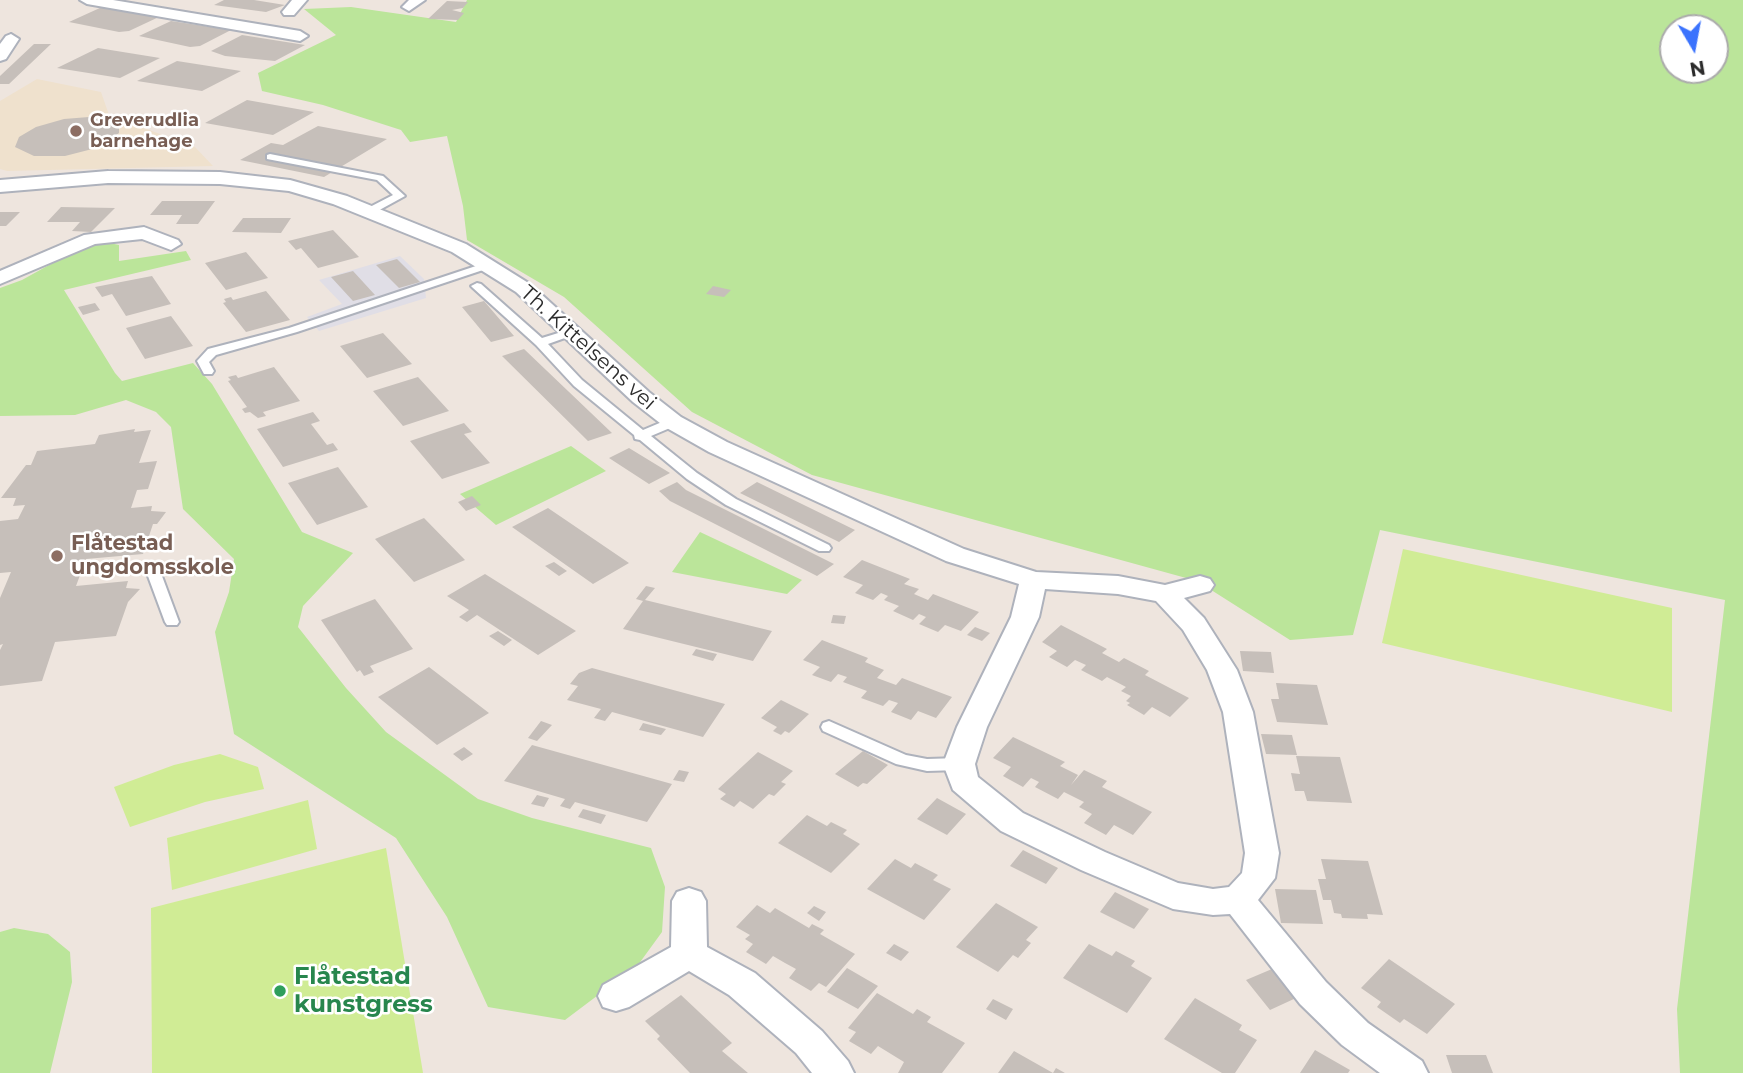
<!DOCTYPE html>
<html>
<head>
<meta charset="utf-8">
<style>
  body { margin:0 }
  #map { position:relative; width:1743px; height:1073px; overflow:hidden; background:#eee5de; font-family:Montserrat,sans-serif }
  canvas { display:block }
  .north { position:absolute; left:1659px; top:14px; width:70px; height:70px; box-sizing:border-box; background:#fff; border:2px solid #ababab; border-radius:50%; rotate:170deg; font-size:19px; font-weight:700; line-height:28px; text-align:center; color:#2c2c2c }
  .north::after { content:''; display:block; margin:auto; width:24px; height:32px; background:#3b73fd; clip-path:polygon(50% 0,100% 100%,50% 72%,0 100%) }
</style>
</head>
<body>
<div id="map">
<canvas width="1743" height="1073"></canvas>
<div class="north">N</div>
</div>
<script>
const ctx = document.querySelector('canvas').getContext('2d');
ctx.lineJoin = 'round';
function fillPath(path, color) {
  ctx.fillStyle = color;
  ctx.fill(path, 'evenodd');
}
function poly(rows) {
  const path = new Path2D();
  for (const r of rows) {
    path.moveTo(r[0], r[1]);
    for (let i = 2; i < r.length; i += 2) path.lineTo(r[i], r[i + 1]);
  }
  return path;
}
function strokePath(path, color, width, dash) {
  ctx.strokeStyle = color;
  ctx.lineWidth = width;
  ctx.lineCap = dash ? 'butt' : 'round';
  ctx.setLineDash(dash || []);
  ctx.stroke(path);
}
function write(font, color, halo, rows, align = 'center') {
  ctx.font = font + ' Montserrat,sans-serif';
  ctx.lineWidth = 5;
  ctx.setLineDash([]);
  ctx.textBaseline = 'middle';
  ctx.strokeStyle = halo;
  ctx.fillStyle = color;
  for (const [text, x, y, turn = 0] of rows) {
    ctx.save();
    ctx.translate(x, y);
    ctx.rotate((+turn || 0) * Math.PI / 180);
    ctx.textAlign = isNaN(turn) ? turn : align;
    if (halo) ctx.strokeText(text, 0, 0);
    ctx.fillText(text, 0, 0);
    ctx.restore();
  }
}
fillPath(poly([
  [400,256,424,279,426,298,319,331,307,317,342,304,319,280]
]), '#e0dee6');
fillPath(poly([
  [37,79,101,92,109,115,195,147,213,166,7,171,0,169,0,101]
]), '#efe1cd');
fillPath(poly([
  [467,0,1743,0,1743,1073,1680,1073,1677,1009,1725,600,1380,530,1353,635,1290,640,1197,581,812,475,692,412,564,297,467,240,463,206,447,136,410,142,401,130,323,105,262,91,258,73,336,35,304,9,351,7,456,22],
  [1673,28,1715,28,1715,70,1673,70],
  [105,242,119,245,119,261,186,251,191,260,64,290,115,373,122,381,193,363,212,384,302,532,353,553,303,606,298,627,346,688,386,732,478,799,532,818,651,848,665,887,662,932,638,965,565,1020,488,1007,447,917,396,838,234,734,215,632,229,592,234,559,183,509,171,427,156,412,126,400,75,415,0,416,0,288,22,280,78,249],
  [571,446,606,471,496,525,460,494],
  [700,532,802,580,787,594,672,572],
  [14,928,48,934,70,952,72,982,50,1073,0,1073,0,932]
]), '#bbe59a');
fillPath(poly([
  [1403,549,1672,608,1672,712,1382,643],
  [220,754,258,767,264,789,205,802,130,827,114,787,174,765],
  [308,800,317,849,172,890,167,838],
  [386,848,423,1073,152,1073,151,908]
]), '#d0ec95');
fillPath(poly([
  [224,0,254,0,285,5,266,12,214,5],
  [447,1,468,2,463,8,452,10,464,13,458,20,428,19],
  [102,7,161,16,129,31,119,32,69,22],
  [171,21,231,30,200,46,190,47,139,36],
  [242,35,305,45,275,61,225,56,211,51],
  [34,44,51,44,9,84,0,84,0,76],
  [98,48,160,58,120,78,57,68],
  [177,61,241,71,202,91,137,81],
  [247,100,314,112,273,135,205,123],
  [89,117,115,123,119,126,119,133,100,147,65,156,34,156,15,147,19,137,36,127,64,119],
  [318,126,387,139,324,177,240,160,271,143,283,145],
  [162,201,215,201,198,224,176,224,182,215,150,215],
  [61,207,115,208,91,232,72,231,80,222,47,222],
  [0,212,20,212,6,226,0,226],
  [243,218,291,218,281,233,232,232],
  [333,230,359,257,318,268,301,248,296,250,288,241],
  [246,252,268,278,226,290,205,263],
  [397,259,420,282,399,288,376,265],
  [353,271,375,295,353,301,331,277],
  [152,276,171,304,126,316,112,294,102,297,95,287],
  [713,286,731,290,724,297,706,294],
  [266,291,290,320,246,332,223,303,226,302,224,299,231,297,233,300],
  [484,301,514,336,491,342,462,307],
  [95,303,100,310,83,315,78,307],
  [171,316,193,346,145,359,126,328],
  [383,333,412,364,367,378,340,346],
  [524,349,612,433,588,441,502,356],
  [274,367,300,401,263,412,266,416,258,418,250,412,245,413,242,409,247,407,228,381,231,380,228,377,236,375,238,378],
  [418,377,449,411,403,426,373,391],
  [313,412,320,421,311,424,327,445,333,443,338,450,283,467,257,429],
  [464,423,472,432,464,434,490,463,442,479,410,441],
  [135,429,134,432,151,430,139,463,157,461,148,489,137,490,131,508,152,506,151,511,166,512,157,524,153,524,143,554,86,559,76,586,128,581,126,588,140,589,128,602,116,636,55,642,42,681,0,686,0,650,3,644,0,645,0,598,11,572,0,573,0,521,18,519,25,505,13,506,16,498,1,498,26,465,31,465,37,451,95,444,99,435],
  [629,448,670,473,649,484,609,458],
  [338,467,368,507,317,525,288,483],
  [677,482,686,490,834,564,817,576,670,501,659,491],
  [757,482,855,530,839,542,740,493],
  [472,496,481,505,466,511,458,502],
  [548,508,629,563,593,584,512,527],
  [424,518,465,560,414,582,375,539],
  [862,560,910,579,904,584,919,589,914,594,928,600,933,594,979,612,961,631,945,625,938,632,919,624,926,617,919,614,913,620,893,611,899,606,884,600,888,596,881,593,873,600,855,593,863,585,843,577],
  [554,562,567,571,559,576,545,566],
  [485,574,576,631,538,655,477,615,467,622,459,617,469,610,447,596],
  [646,586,655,588,645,600,772,631,753,661,623,629,643,601,636,599],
  [375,599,413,649,370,666,374,672,364,676,360,670,357,672,321,620],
  [833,615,846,616,844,624,831,623],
  [1061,625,1107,649,1102,653,1119,662,1124,658,1149,671,1145,675,1189,698,1170,717,1152,707,1144,715,1127,705,1130,703,1126,701,1131,696,1121,691,1126,687,1107,677,1102,681,1081,670,1086,665,1075,660,1067,667,1049,657,1057,651,1042,642],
  [975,627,990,633,982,641,967,635],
  [498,631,512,640,504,646,489,636],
  [822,640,868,658,865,662,884,670,877,678,896,685,902,678,952,697,936,718,918,711,911,720,891,712,898,703,889,700,883,706,861,698,867,691,843,682,847,677,838,674,831,682,812,675,820,667,803,660],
  [696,649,717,654,713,661,692,655],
  [1240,651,1271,652,1274,673,1243,671],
  [429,667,489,713,437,745,378,697],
  [592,668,725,704,703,737,612,712,605,721,594,718,601,709,567,700,578,686,570,684,579,673],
  [1276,683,1317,685,1328,725,1277,722,1271,699,1279,699],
  [781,700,809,714,789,733,785,731,781,735,773,731,777,727,761,718],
  [541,721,552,725,537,741,528,738],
  [643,723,666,729,661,735,639,730],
  [1261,734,1292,735,1297,755,1266,754],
  [1013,737,1065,762,1060,766,1078,775,1071,785,1084,770,1107,781,1102,787,1152,812,1133,835,1114,825,1106,835,1084,823,1092,814,1079,807,1084,802,1064,792,1058,799,1035,787,1039,782,1031,778,1023,787,1003,776,1011,767,993,758],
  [532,745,672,784,647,822,575,802,570,809,560,806,565,799,504,781],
  [464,747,473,754,462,761,453,754],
  [863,751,888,765,867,784,863,783,858,787,835,774],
  [758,752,793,771,781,782,786,784,774,796,769,794,753,809,740,801,734,807,720,799,726,794,718,789],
  [1296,756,1340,757,1352,803,1307,801,1304,791,1295,791,1291,773,1300,774],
  [679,770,689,772,684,782,673,780],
  [537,795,549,798,544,807,531,804],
  [937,798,966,814,947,835,917,819],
  [583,809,606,815,601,824,578,817],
  [807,815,827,826,831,822,847,830,843,834,860,844,831,873,778,843],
  [1023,850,1058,868,1046,884,1010,866],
  [895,859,911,868,915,863,938,875,933,880,951,889,924,920,867,889],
  [1321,859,1368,861,1383,915,1367,914,1368,919,1342,918,1341,914,1334,913,1331,900,1323,900,1318,879,1326,879],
  [1275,889,1316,890,1323,924,1281,923],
  [1115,892,1149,909,1134,929,1100,912],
  [996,903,1038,927,1026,940,1031,943,1018,958,1013,955,998,972,956,947],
  [757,905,770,913,775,908,809,928,812,924,824,930,820,934,855,954,826,987,819,983,811,991,789,978,796,969,785,963,773,956,766,964,746,952,753,944,745,939,750,935,736,927],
  [814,906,826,912,819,921,807,913],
  [894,944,909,952,901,961,886,953],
  [1089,944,1112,956,1116,951,1135,961,1131,966,1152,978,1127,1013,1063,978],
  [1389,959,1455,1004,1427,1034,1404,1019,1400,1023,1377,1007,1381,1002,1361,988],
  [847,968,878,986,858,1009,827,992],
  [1272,969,1296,998,1270,1010,1246,980],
  [877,993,913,1014,917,1009,931,1017,927,1022,965,1043,942,1073,898,1073,904,1062,878,1046,871,1054,849,1041,856,1032,848,1028],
  [681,995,732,1043,722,1051,748,1073,690,1073,657,1039,660,1036,645,1021],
  [1195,998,1242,1025,1239,1030,1257,1040,1235,1073,1222,1073,1164,1039],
  [993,999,1013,1009,1006,1020,986,1009],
  [1315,1050,1350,1070,1348,1073,1300,1073],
  [1014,1051,1053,1073,1056,1068,1065,1073,998,1073],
  [1446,1055,1486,1055,1493,1073,1452,1073]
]), '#c6bfba');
const service = poly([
  [270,154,383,176,405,196,374,213,366,213,366,209,393,195,377,180,267,159,267,155,270,154],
  [485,263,489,264,489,268,297,332,216,355,209,362,214,371,212,374,204,374,197,361,208,349,289,328,485,263],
  [477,283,481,284,542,338,568,330,576,330,576,334,548,344,582,380,643,430,669,419,677,419,679,422,677,425,651,436,697,473,736,499,829,545,831,548,829,551,819,551,726,505,687,479,640,440,635,439,634,435,574,386,536,345,473,288,471,286,477,283],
  [152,564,159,568,179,622,177,625,167,625,165,622,145,568,152,564],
  [829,721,906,755,927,759,959,758,965,760,967,764,965,768,959,770,927,771,896,764,823,731,821,727,823,723,829,721]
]);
const minor = poly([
  [80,0,113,0,300,31,308,36,300,41,87,4,80,0],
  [292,0,307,0,294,15,284,15,282,12,292,0],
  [409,0,425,0,409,11,402,7,409,0],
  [11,34,19,39,6,59,0,61,0,44,6,36,11,34],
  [108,171,220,172,290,180,347,196,466,244,530,284,649,392,681,417,727,442,964,549,1036,572,1118,576,1165,585,1200,576,1210,579,1214,585,1210,591,1184,598,1204,618,1237,670,1253,712,1279,853,1275,878,1258,900,1326,982,1368,1023,1422,1061,1428,1073,1380,1073,1342,1045,1300,1004,1230,914,1213,915,1173,909,1081,870,1001,831,953,790,943,764,957,727,1011,617,1019,584,946,561,709,452,665,427,633,402,516,292,452,252,333,204,289,191,220,184,108,183,0,192,0,180,108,171],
  [1045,589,1118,594,1156,601,1183,630,1207,670,1223,712,1245,853,1242,873,1229,887,1213,889,1178,883,1105,852,1023,813,978,777,975,764,987,727,1039,617,1045,589],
  [144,227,178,240,181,244,171,250,142,239,95,244,0,284,0,271,84,235,144,227],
  [689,888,701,892,706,901,707,947,755,973,822,1031,848,1061,854,1073,812,1073,796,1053,729,995,689,971,629,1007,616,1011,603,1007,598,996,603,985,671,947,672,901,677,892,689,888]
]);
strokePath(service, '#aeb2bc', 4);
strokePath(minor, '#aeb2bc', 4);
fillPath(service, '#fff');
fillPath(minor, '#fff');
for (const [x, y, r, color] of [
  [76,131,7,"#8d6e63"],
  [57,556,7,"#8d6e63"],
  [280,991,7,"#2e9e5b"]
]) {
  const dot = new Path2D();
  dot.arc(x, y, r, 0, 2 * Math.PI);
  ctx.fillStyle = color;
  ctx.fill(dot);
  strokePath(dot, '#fff', 2.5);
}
write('bold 18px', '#785e54', '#fff', [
  ["Greverudlia",90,121],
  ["barnehage",90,142]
], 'left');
write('21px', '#2c2c2c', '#fff', [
  ["Th. Kittelsens vei",588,348,42]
]);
write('bold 21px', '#785e54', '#fff', [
  ["Flåtestad",71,544],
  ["ungdomsskole",71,568]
], 'left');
write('bold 24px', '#27864d', '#fff', [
  ["Flåtestad",294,977],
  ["kunstgress",294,1005]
], 'left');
</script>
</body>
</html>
